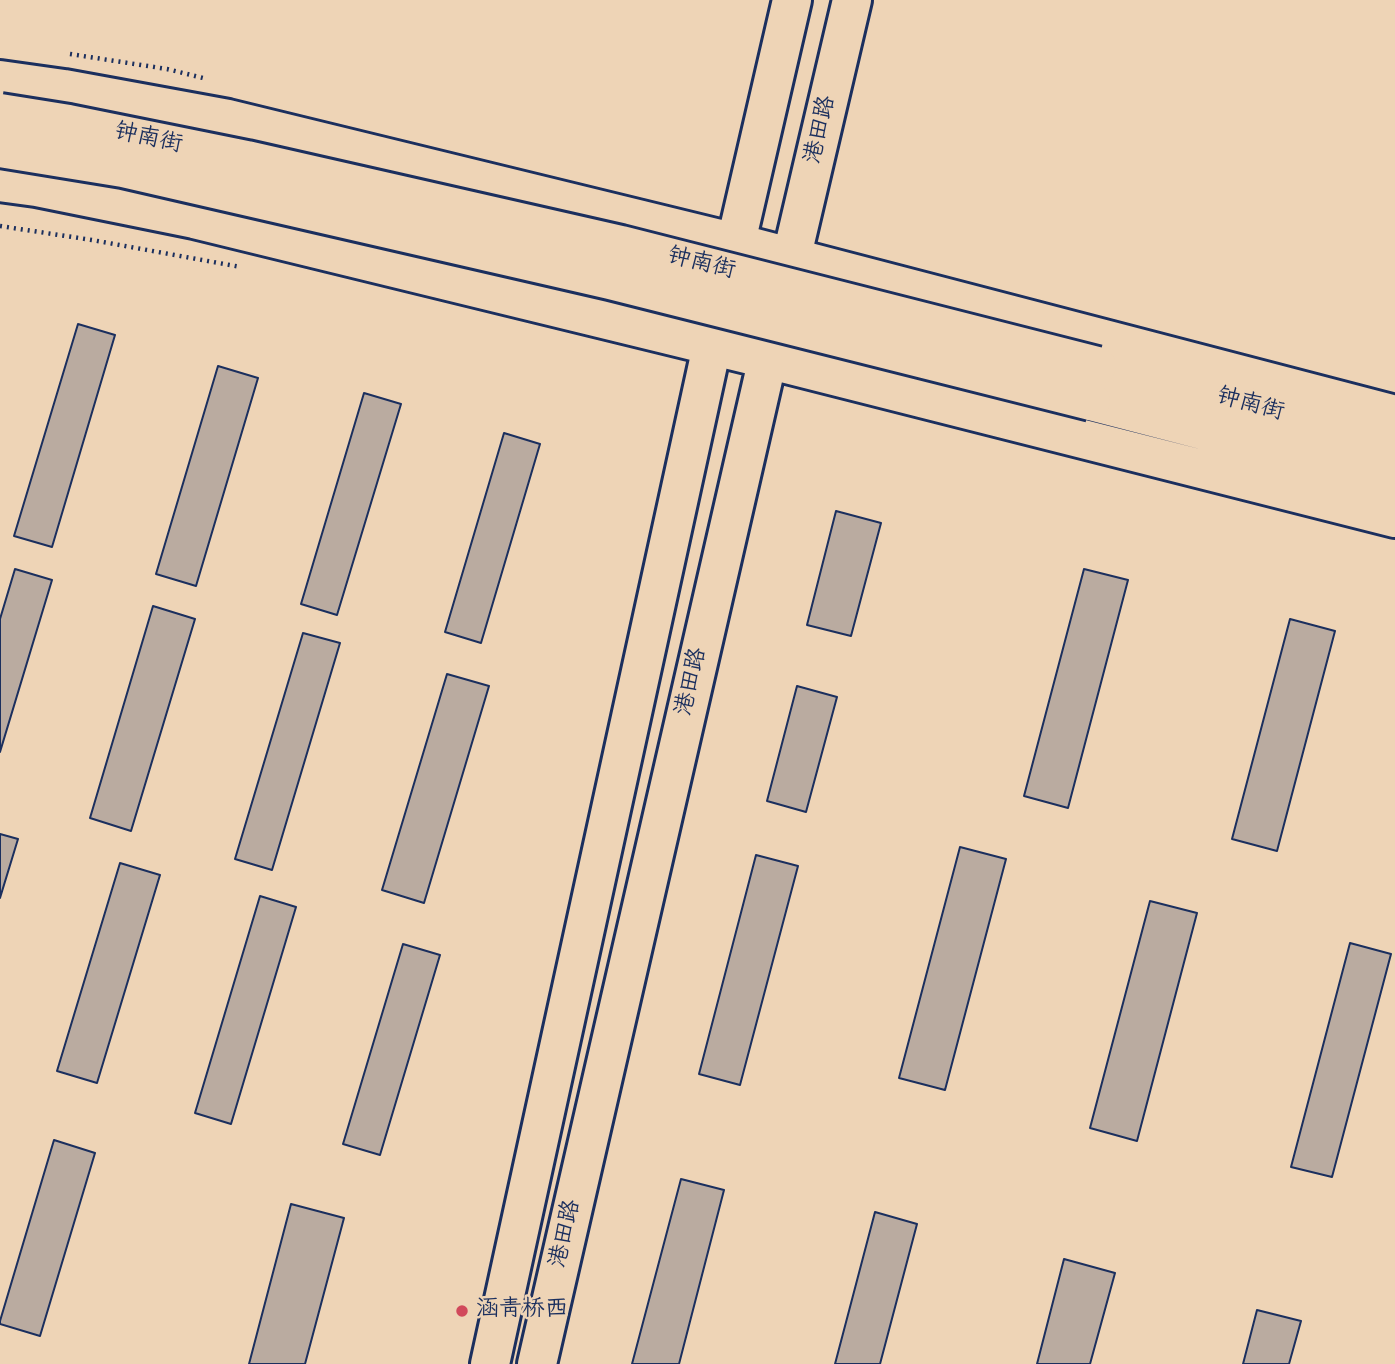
<!DOCTYPE html>
<html>
<head>
<meta charset="utf-8">
<style>
  body { margin:0 }
  canvas { display:block; background:#eed4b6 }
</style>
</head>
<body>
<canvas width="1395" height="1364"></canvas>
<script>
const ctx = document.querySelector('canvas').getContext('2d');
ctx.lineJoin = 'round';
function fillPath(path, color) {
  ctx.fillStyle = color;
  ctx.fill(path, 'evenodd');
}
function poly(rows) {
  const path = new Path2D();
  for (const r of rows) {
    path.moveTo(r[0], r[1]);
    for (let i = 2; i < r.length; i += 2) path.lineTo(r[i], r[i + 1]);
  }
  return path;
}
function strokePath(path, color, width, dash) {
  ctx.strokeStyle = color;
  ctx.lineWidth = width;
  ctx.lineCap = dash ? 'butt' : 'round';
  ctx.setLineDash(dash || []);
  ctx.stroke(path);
}
function write(font, color, halo, rows, align = 'center') {
  ctx.font = font + ' Kalam,"LXGW WenKai TC",sans-serif';
  ctx.lineWidth = 5;
  ctx.setLineDash([]);
  ctx.textBaseline = 'middle';
  ctx.strokeStyle = halo;
  ctx.fillStyle = color;
  for (const [text, x, y, turn = 0] of rows) {
    ctx.save();
    ctx.translate(x, y);
    ctx.rotate((+turn || 0) * Math.PI / 180);
    ctx.textAlign = isNaN(turn) ? turn : align;
    if (halo) ctx.strokeText(text, 0, 0);
    ctx.fillText(text, 0, 0);
    ctx.restore();
  }
}
const building = poly([
  [78,324,115,335,52,547,14,536,78,324],
  [218,366,258,378,196,586,156,574,218,366],
  [364,393,401,404,337,615,301,604,364,393],
  [504,433,540,444,481,643,445,632,504,433],
  [836,511,881,523,851,636,807,625,836,511],
  [15,569,52,580,0,752,0,619,15,569],
  [1084,569,1128,580,1068,808,1024,796,1084,569],
  [153,606,195,619,131,831,90,818,153,606],
  [1290,619,1335,631,1277,851,1232,839,1290,619],
  [303,633,340,643,272,870,235,859,303,633],
  [447,674,489,686,424,903,382,890,447,674],
  [797,686,837,697,806,812,767,801,797,686],
  [0,834,18,839,0,898,0,834],
  [960,847,1006,859,945,1090,899,1078,960,847],
  [756,855,798,866,740,1085,699,1074,756,855],
  [120,863,160,875,97,1083,57,1071,120,863],
  [260,896,296,907,231,1124,195,1113,260,896],
  [1150,901,1197,913,1137,1141,1090,1128,1150,901],
  [1350,943,1391,954,1332,1177,1291,1167,1350,943],
  [403,944,440,955,380,1155,343,1144,403,944],
  [54,1140,95,1153,40,1336,0,1324,0,1321,54,1140],
  [681,1179,724,1190,679,1364,632,1364,681,1179],
  [291,1204,344,1218,305,1364,249,1364,291,1204],
  [875,1212,917,1224,880,1364,835,1364,875,1212],
  [1064,1259,1115,1273,1090,1364,1037,1364,1064,1259],
  [1257,1310,1301,1321,1289,1364,1243,1364,1257,1310]
]);
fillPath(building, '#baaba0');
strokePath(building, '#1b2f5e', 2);
const major = poly([
  [0,80,64,89,228,119,736,243,1395,415],
  [0,182,36,187,194,219,767,359,1395,518],
  [786,281,852,0],
  [1097,366,1395,445],
  [1091,401,1395,480],
  [490,1364,712,346,792,0],
  [537,1364,773,336]
]);
strokePath(major, '#1b2f5e', 44);
strokePath(poly([
  [70,54,167,69,203,78],
  [0,226,92,240,241,267]
]), '#1b2f5e', 4.5, [2, 5]);
strokePath(major, '#eed4b6', 38);
const majorBridge = poly([
  [0,113,69,124,247,160,621,245,1097,366],
  [0,148,123,168,610,280,1091,401]
]);
strokePath(majorBridge, '#1b2f5e', 44, []);
strokePath(majorBridge, '#eed4b6', 38);
for (const [x, y, r, color] of [
  [462,1311,7,"#d1495b"]
]) {
  const dot = new Path2D();
  dot.arc(x, y, r, 0, 2 * Math.PI);
  ctx.fillStyle = color;
  ctx.fill(dot);
  strokePath(dot, '#eed4b6', 2.5);
}
write('23px', '#1b2f5e', '#eed4b6', [
  ["港田路",822,130,-77],
  ["钟南街",148,140,12],
  ["钟南街",701,265,14],
  ["钟南街",1250,406,15],
  ["港田路",693,682,-77],
  ["港田路",567,1234,-77]
]);
write('23px', '#1b2f5e', '#eed4b6', [
  ["涵青桥西",476,1311]
], 'left');
</script>
</body>
</html>
